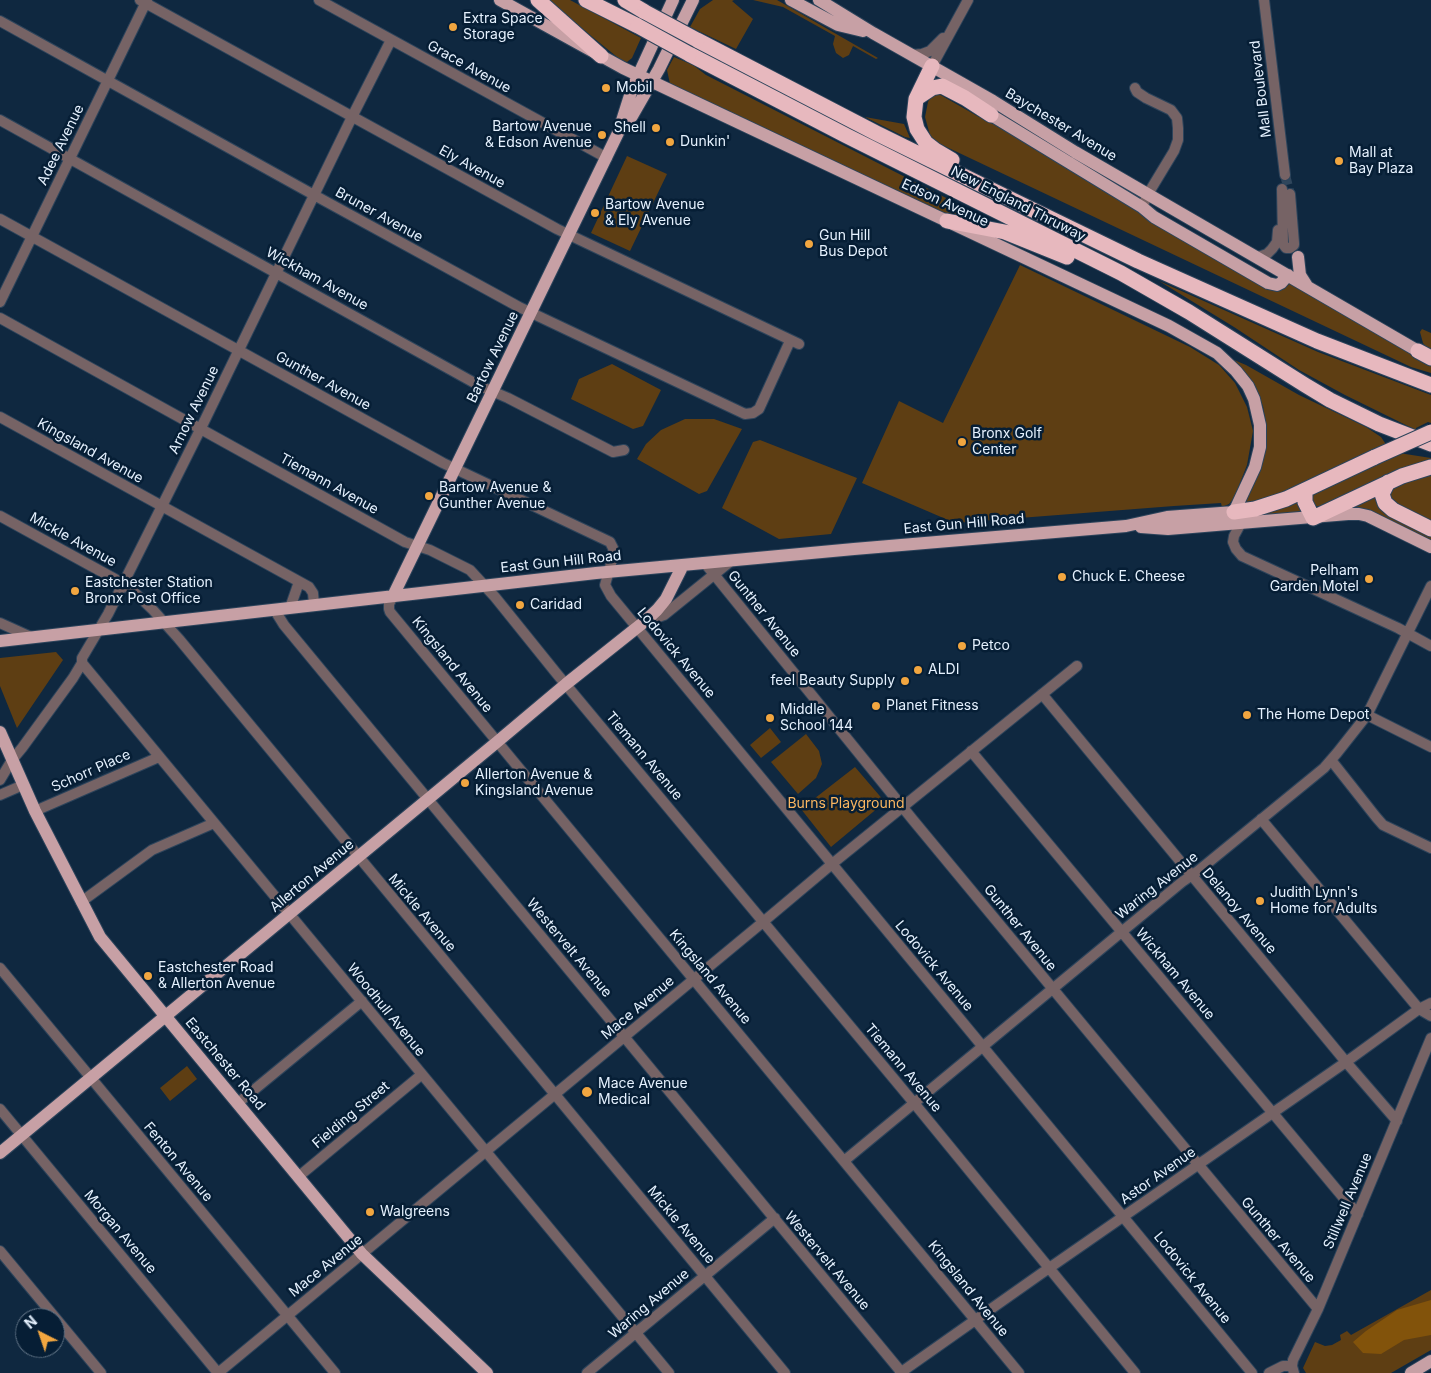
<!DOCTYPE html>
<html>
<head>
<meta charset="utf-8">
<style>
  body { margin:0 }
  #map { position:relative; width:1431px; height:1373px; overflow:hidden; background:#0f2840; font-family:Inter,sans-serif }
  canvas { display:block }
  .north { position:absolute; left:15px; top:1308px; width:50px; height:50px; box-sizing:border-box; background:#061e35; border:1px solid #5f7285; border-radius:50%; rotate:319deg; font-size:14px; font-weight:700; line-height:20px; text-align:center; color:#e5f1fe }
  .north::after { content:''; display:block; margin:auto; width:18px; height:22px; background:#f1a640; clip-path:polygon(50% 0,100% 100%,50% 72%,0 100%) }
</style>
</head>
<body>
<div id="map">
<canvas width="1431" height="1373"></canvas>
<div class="north">N</div>
</div>
<script>
const ctx = document.querySelector('canvas').getContext('2d');
ctx.lineJoin = 'round';
function fillPath(path, color) {
  ctx.fillStyle = color;
  ctx.fill(path, 'evenodd');
}
function poly(rows) {
  const path = new Path2D();
  for (const r of rows) {
    path.moveTo(r[0], r[1]);
    for (let i = 2; i < r.length; i += 2) path.lineTo(r[i], r[i + 1]);
  }
  return path;
}
function strokePath(path, color, width, dash) {
  ctx.strokeStyle = color;
  ctx.lineWidth = width;
  ctx.lineCap = dash ? 'butt' : 'round';
  ctx.setLineDash(dash || []);
  ctx.stroke(path);
}
function write(font, color, halo, rows, align = 'center') {
  ctx.font = font + ' Inter,sans-serif';
  ctx.lineWidth = 5;
  ctx.setLineDash([]);
  ctx.textBaseline = 'middle';
  ctx.strokeStyle = halo;
  ctx.fillStyle = color;
  for (const [text, x, y, turn = 0] of rows) {
    ctx.save();
    ctx.translate(x, y);
    ctx.rotate((+turn || 0) * Math.PI / 180);
    ctx.textAlign = isNaN(turn) ? turn : align;
    if (halo) ctx.strokeText(text, 0, 0);
    ctx.fillText(text, 0, 0);
    ctx.restore();
  }
}
fillPath(poly([
  [548,0,570,0,641,38,632,58,627,62,622,61,590,35],
  [713,0,734,0,732,1,753,19,736,49,690,27,700,9],
  [753,0,777,0,878,58,876,59,853,46,849,55,843,58,836,53,833,44,835,36,783,7],
  [674,57,693,65,706,75,989,220,988,224,948,215,670,84,667,70],
  [937,93,979,117,982,116,1268,286,1291,281,1431,362,1431,373,1411,367,936,142,930,135,925,117,928,102,931,96],
  [865,117,904,124,910,138,905,137],
  [627,156,667,174,630,251,591,233],
  [1020,265,1190,347,1219,365,1235,383,1247,407,1253,431,1247,465,1234,498,1229,504,1222,507,1221,503,1174,506,955,523,862,483,899,401,943,423],
  [1159,281,1318,352,1431,395,1431,423,1428,422,1416,428,1416,430,1345,395,1299,370,1234,327],
  [1422,329,1431,333,1431,350,1426,347,1423,343,1420,332],
  [1234,360,1246,365,1299,395,1366,427,1381,437,1387,446,1296,489,1249,503,1245,501,1254,485,1263,459,1267,432,1263,406,1252,382],
  [612,364,661,390,643,426,633,429,571,399,579,379],
  [685,419,714,419,742,429,707,491,699,494,637,459,646,444,661,430],
  [760,440,857,478,831,534,779,539,722,508,753,442],
  [1399,453,1431,458,1431,462,1319,507,1314,505,1311,498,1315,493],
  [1431,472,1431,522,1389,501,1389,490,1398,484],
  [1374,496,1431,534,1431,541,1361,509,1350,507],
  [1298,501,1303,513,1254,515],
  [56,652,63,660,17,728,0,686,0,658],
  [770,728,781,742,761,758,750,745],
  [806,734,819,751,822,764,816,778,798,794,771,762],
  [855,767,885,802,831,847,801,809],
  [187,1066,197,1079,170,1101,160,1088],
  [1431,1290,1431,1350,1391,1373,1306,1373,1303,1368,1315,1342,1325,1346,1332,1345,1341,1340,1340,1335,1347,1331,1351,1335]
]), '#5e3e13');
fillPath(poly([
  [1431,1300,1431,1335,1404,1340,1381,1354,1363,1353,1353,1342,1366,1331,1397,1310]
]), '#82530b');
strokePath(poly([
  [1285,175,1290,194]
]), '#2f465c', 10, [10, 5]);
const minor = poly([
  [140,0,557,229,799,344],
  [319,0,607,158],
  [1264,0,1285,175],
  [0,21,314,195,519,307,745,414,753,413,759,409,790,341],
  [911,55,922,54,930,51,943,38],
  [932,66,968,0],
  [1135,88,1137,92,1146,98,1171,110,1177,118,1178,128,1178,140,1174,151,1148,194,1142,207],
  [0,120,480,386,508,398,613,452,624,450],
  [1282,189,1283,244,1286,248,1290,248,1294,245,1294,243,1290,194],
  [0,219,443,463,610,542,613,548,614,553,605,585,611,596,1252,1373],
  [1258,257,1267,254,1272,249,1277,242,1278,230],
  [0,302,147,0],
  [0,318,405,542,430,550,470,570,495,597,557,674,914,1103,1135,1373],
  [0,417,309,587,313,593,314,604],
  [0,516,115,579,132,590,153,610,179,639,785,1373],
  [1241,523,1234,536,1233,542,1236,549,1242,556,1398,628,1431,646],
  [704,562,913,820,1318,1309],
  [393,596,389,604,389,609,390,612,1019,1373],
  [290,608,299,582],
  [274,609,284,625,902,1373],
  [647,621,664,615,732,560],
  [0,623,31,637],
  [82,663,669,1373],
  [1042,694,1346,1062,1397,1121],
  [1367,715,1431,747],
  [971,751,1347,1202,1358,1214],
  [1331,760,1376,817,1383,825,1431,848],
  [0,780,12,760,22,748,73,678,82,663,82,658,85,653,108,614,201,428,352,117,391,40],
  [0,795,23,785],
  [35,811,159,757],
  [1261,819,1419,1009,1431,1016],
  [81,902,152,850,214,823],
  [0,968,335,1373],
  [238,1103,362,1001],
  [0,1109,218,1373],
  [844,1161,1182,882,1198,871,1324,768,1337,753,1367,715,1431,586],
  [298,1177,421,1075],
  [0,1251,101,1373],
  [218,1373,763,922,832,864,1077,666],
  [587,1373,775,1218],
  [900,1373,1042,1273,1346,1062,1419,1009,1431,1003],
  [1269,1373,1283,1366,1292,1366],
  [1294,1373,1292,1366,1293,1360,1318,1309,1431,1038]
]);
const major = poly([
  [791,0,838,25,863,31],
  [819,0,873,33,993,101,1075,152,1418,351],
  [991,115,1142,207,1154,217,1268,283,1277,285,1281,283,1288,275],
  [620,127,632,89,673,0],
  [1298,257,1300,275,1307,286],
  [1141,527,1168,529,1348,514,1359,514,1368,516,1431,547],
  [393,596,619,131,632,116,659,69,693,0],
  [0,641,596,573,854,549,1126,526,1167,517,1234,512,1255,467,1260,447,1260,425,1254,399,1248,386,1236,371,1217,353,1169,326,623,68,500,0],
  [0,732,35,811,100,937,362,1254,487,1373],
  [0,1153,497,742,566,684,644,622,657,610,666,599,683,565],
  [1411,1373,1431,1361]
]);
const highway = poly([
  [538,0,601,56],
  [586,0,638,26],
  [625,0,645,12],
  [697,40,876,133,1000,194,1138,261,1317,341,1431,385],
  [689,54,847,136,1121,273,1189,312,1305,385,1330,400,1379,424,1431,444],
  [932,66,916,99,914,117,917,129,926,143,935,150,952,160],
  [917,98,932,88,942,86,965,98,991,115],
  [947,221,1005,232,1067,257],
  [1418,351,1431,358],
  [1388,482,1382,494,1385,503,1393,510,1431,529],
  [1305,490,1305,502,1313,518,1402,476,1431,467],
  [1234,512,1255,509,1286,499,1375,457]
]);
strokePath(minor, '#2d445b', 12);
strokePath(major, '#2d445b', 14);
strokePath(highway, '#2d445b', 17);
strokePath(minor, '#766365', 10);
strokePath(major, '#c7a0a5', 12);
strokePath(highway, '#e7b8be', 15);
const highwayBridge = poly([
  [645,12,697,40],
  [638,26,689,54],
  [1375,457,1431,432]
]);
strokePath(highwayBridge, '#2d445b', 17, []);
strokePath(highwayBridge, '#e7b8be', 15);
for (const [x, y, r, color] of [
  [453,27,5,"#f1a640"],
  [606,88,5,"#f1a640"],
  [656,128,5,"#f1a640"],
  [602,135,5,"#f1a640"],
  [670,142,5,"#f1a640"],
  [1339,161,5,"#f1a640"],
  [595,213,5,"#f1a640"],
  [809,244,5,"#f1a640"],
  [962,442,5,"#f1a640"],
  [429,496,5,"#f1a640"],
  [1062,577,5,"#f1a640"],
  [1369,579,5,"#f1a640"],
  [75,591,5,"#f1a640"],
  [520,605,5,"#f1a640"],
  [962,646,5,"#f1a640"],
  [918,670,5,"#f1a640"],
  [905,681,5,"#f1a640"],
  [876,706,5,"#f1a640"],
  [1247,715,5,"#f1a640"],
  [770,718,5,"#f1a640"],
  [465,783,5,"#f1a640"],
  [1260,901,5,"#f1a640"],
  [148,976,5,"#f1a640"],
  [587,1092,6,"#f1a640"],
  [370,1212,5,"#f1a640"]
]) {
  const dot = new Path2D();
  dot.arc(x, y, r, 0, 2 * Math.PI);
  ctx.fillStyle = color;
  ctx.fill(dot);
  strokePath(dot, '#061e35', 2);
}
write('14px', '#e5f1fe', '#061e35', [
  ["Extra Space",463,19],
  ["Storage",463,35],
  ["Mobil",616,88],
  ["Bartow Avenue",592,127,"right"],
  ["& Edson Avenue",592,143,"right"],
  ["Shell",646,128,"right"],
  ["Dunkin'",680,142],
  ["Mall at",1349,153],
  ["Bay Plaza",1349,169],
  ["Bartow Avenue",605,205],
  ["& Ely Avenue",605,221],
  ["Gun Hill",819,236],
  ["Bus Depot",819,252],
  ["Bronx Golf",972,434],
  ["Center",972,450],
  ["Bartow Avenue &",439,488],
  ["Gunther Avenue",439,504],
  ["Pelham",1359,571,"right"],
  ["Garden Motel",1359,587,"right"],
  ["Chuck E. Cheese",1072,577],
  ["Eastchester Station",85,583],
  ["Bronx Post Office",85,599],
  ["Caridad",530,605],
  ["Petco",972,646],
  ["ALDI",928,670],
  ["feel Beauty Supply",895,681,"right"],
  ["Planet Fitness",886,706],
  ["Middle",780,710],
  ["School 144",780,726],
  ["The Home Depot",1257,715],
  ["Allerton Avenue &",475,775],
  ["Kingsland Avenue",475,791],
  ["Judith Lynn's",1270,893],
  ["Home for Adults",1270,909],
  ["Eastchester Road",158,968],
  ["& Allerton Avenue",158,984],
  ["Mace Avenue",598,1084],
  ["Medical",598,1100],
  ["Walgreens",380,1212]
], 'left');
write('14px', '#e5f1fe', '#061e35', [
  ["Grace Avenue",469,67,29],
  ["Mall Boulevard",1261,89,-97],
  ["Baychester Avenue",1061,125,31],
  ["Adee Avenue",61,145,-64],
  ["Ely Avenue",472,167,29],
  ["Edson Avenue",945,203,25],
  ["New England Thruway",1018,204,27],
  ["Bruner Avenue",379,215,29],
  ["Wickham Avenue",317,279,29],
  ["Bartow Avenue",493,357,-64],
  ["Gunther Avenue",323,381,29],
  ["Arnow Avenue",194,410,-64],
  ["Kingsland Avenue",90,451,29],
  ["Tiemann Avenue",329,484,29],
  ["East Gun Hill Road",964,524,-5],
  ["Mickle Avenue",73,540,29],
  ["East Gun Hill Road",561,562,-6],
  ["Gunther Avenue",764,614,51],
  ["Lodovick Avenue",676,653,50],
  ["Kingsland Avenue",452,665,51],
  ["Tiemann Avenue",644,756,50],
  ["Schorr Place",91,771,-24],
  ["Allerton Avenue",312,876,-40],
  ["Waring Avenue",1157,886,-38],
  ["Delanoy Avenue",1239,911,50],
  ["Mickle Avenue",422,913,50],
  ["Gunther Avenue",1020,928,51],
  ["Westervelt Avenue",569,948,50],
  ["Lodovick Avenue",934,966,50],
  ["Wickham Avenue",1175,974,50],
  ["Kingsland Avenue",710,977,50],
  ["Mace Avenue",638,1008,-40],
  ["Woodhull Avenue",386,1010,51],
  ["Eastchester Road",225,1064,50],
  ["Tiemann Avenue",903,1068,50],
  ["Fielding Street",351,1115,-40],
  ["Fenton Avenue",178,1162,50],
  ["Astor Avenue",1158,1176,-35],
  ["Stillwell Avenue",1348,1201,-67],
  ["Mickle Avenue",681,1225,50],
  ["Morgan Avenue",120,1232,50],
  ["Gunther Avenue",1278,1240,50],
  ["Westervelt Avenue",827,1261,50],
  ["Mace Avenue",326,1266,-39],
  ["Lodovick Avenue",1192,1278,51],
  ["Kingsland Avenue",968,1289,51],
  ["Waring Avenue",649,1304,-40]
]);
write('14px', '#fab660', '#061e35', [
  ["Burns Playground",846,804]
]);
</script>
</body>
</html>
